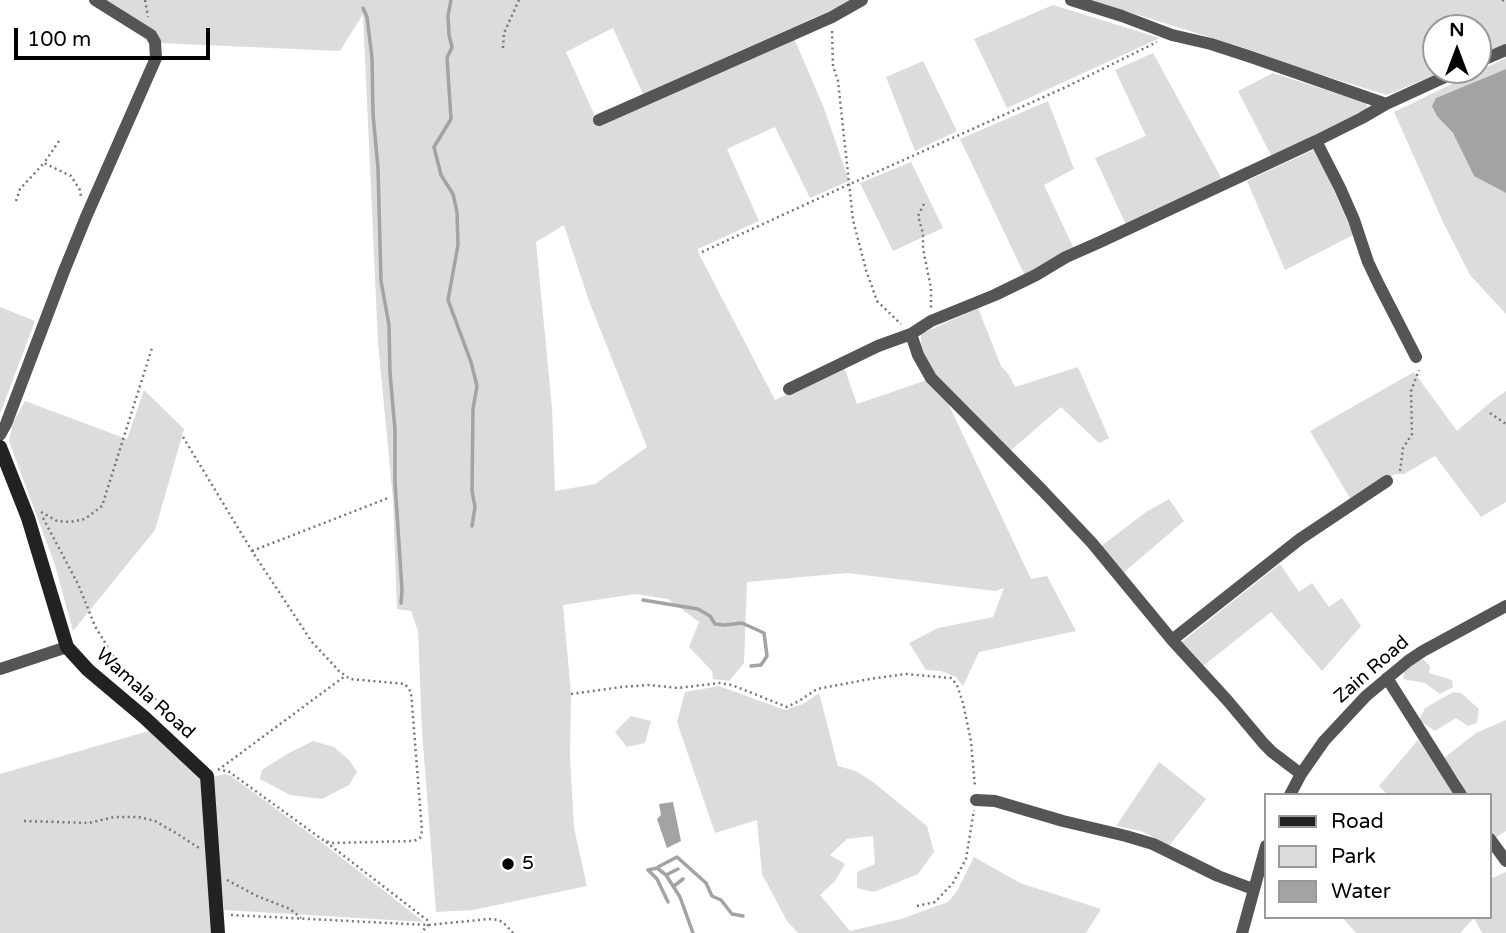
<!DOCTYPE html>
<html>
<head>
<meta charset="utf-8">
<style>
  body { margin:0 }
  #map { position:relative; width:1506px; height:933px; overflow:hidden; background:#fff; font-family:"Varela Round",sans-serif }
  canvas { display:block }
  .legend { position:absolute; left:1264px; top:793px; width:228px; height:126px; box-sizing:border-box; background:#fff; border:2px solid #999; margin:0; padding:9px 12px; list-style:none; font-size:21px; color:#000 }
  .legend li { display:flex; align-items:center; gap:14px; height:35px }
  .legend b { width:35px; border:2px solid #999 }
  .north { position:absolute; left:1422px; top:14px; width:70px; height:70px; box-sizing:border-box; background:#fff; border:2px solid #999; border-radius:50%; rotate:0deg; font-size:19px; font-weight:700; line-height:28px; text-align:center; color:#000 }
  .north::after { content:''; display:block; margin:auto; width:24px; height:32px; background:#000; clip-path:polygon(50% 0,100% 100%,50% 72%,0 100%) }
  .scale { position:absolute; left:14px; top:28px; width:196px; height:32px; box-sizing:border-box; border:4px solid #000; border-top:0; padding-left:9px; font-size:21px; line-height:24px; white-space:nowrap; color:#000; -webkit-text-stroke:5px #fff; paint-order:stroke }
</style>
</head>
<body>
<div id="map">
<canvas width="1506" height="933"></canvas>
<ul class="legend">
<li><b style="height:9px;background:#222"></b>Road</li>
<li><b style="height:19px;background:#dcdcdc"></b>Park</li>
<li><b style="height:19px;background:#a3a3a3"></b>Water</li>
</ul>
<div class="north">N</div>
<div class="scale">100 m</div>
</div>
<script>
const ctx = document.querySelector('canvas').getContext('2d');
ctx.lineJoin = 'round';
function fillPath(path, color) {
  ctx.fillStyle = color;
  ctx.fill(path, 'evenodd');
}
function poly(rows) {
  const path = new Path2D();
  for (const r of rows) {
    path.moveTo(r[0], r[1]);
    for (let i = 2; i < r.length; i += 2) path.lineTo(r[i], r[i + 1]);
  }
  return path;
}
function strokePath(path, color, width, dash) {
  ctx.strokeStyle = color;
  ctx.lineWidth = width;
  ctx.lineCap = dash ? 'butt' : 'round';
  ctx.setLineDash(dash || []);
  ctx.stroke(path);
}
function write(font, color, halo, rows, align = 'center') {
  ctx.font = font + ' "Varela Round",sans-serif';
  ctx.lineWidth = 5;
  ctx.setLineDash([]);
  ctx.textBaseline = 'middle';
  ctx.strokeStyle = halo;
  ctx.fillStyle = color;
  for (const [text, x, y, turn = 0] of rows) {
    ctx.save();
    ctx.translate(x, y);
    ctx.rotate((+turn || 0) * Math.PI / 180);
    ctx.textAlign = isNaN(turn) ? turn : align;
    if (halo) ctx.strokeText(text, 0, 0);
    ctx.fillText(text, 0, 0);
    ctx.restore();
  }
}
fillPath(poly([
  [99,0,854,0,643,94,613,28,566,52,599,125,794,38,824,108,849,181,810,198,775,127,727,149,759,221,698,249,699,254,775,400,844,367,857,404,927,380,947,401,1031,579,1047,576,1076,631,979,652,963,686,956,677,941,671,926,670,909,643,938,628,993,617,1004,588,995,591,847,573,747,582,744,663,729,681,713,679,712,671,689,647,699,622,668,599,635,594,563,605,571,694,570,757,574,828,587,886,473,910,436,912,422,731,418,631,411,611,397,609,393,500,378,342,363,14,340,51,159,43],
  [564,225,589,301,647,447,595,484,555,491,552,408,536,242],
  [1090,0,1506,0,1506,44,1478,56,1478,28,1436,28,1436,70,1446,70,1387,95,1305,70,1254,51],
  [1053,5,1160,38,1007,108,974,39],
  [1153,53,1223,181,1127,227,1095,158,1146,136,1115,70],
  [1506,58,1506,69,1436,98,1433,106,1437,116,1453,133,1474,176,1506,193,1506,314,1470,275,1443,222,1394,112],
  [923,61,957,131,915,151,886,77],
  [1273,73,1366,103,1369,111,1272,157,1238,91],
  [1048,101,1074,169,1044,185,1076,253,1025,276,960,139],
  [1313,150,1317,151,1353,235,1285,270,1247,181],
  [911,162,943,228,893,251,860,183],
  [0,307,35,321,0,414],
  [978,308,1001,366,1009,375,1015,387,1078,367,1109,438,1099,443,1061,407,1010,451,941,384,921,358,921,334],
  [1414,372,1457,431,1492,401,1506,391,1506,502,1481,517,1435,456,1404,474,1395,474,1351,500,1310,431],
  [144,390,184,429,155,530,73,631,55,565,9,441,13,423,25,401,127,439],
  [1169,499,1184,521,1123,573,1100,547,1146,512],
  [1280,564,1299,592,1312,583,1329,607,1342,598,1361,626,1322,671,1271,612,1202,667,1179,644],
  [1423,659,1430,666,1429,673,1452,680,1453,687,1440,694,1425,683,1403,679,1405,667],
  [719,686,785,710,803,704,819,693,838,766,856,771,873,782,927,826,934,852,918,874,874,892,857,888,857,872,875,864,873,836,847,839,830,855,845,864,835,881,820,895,850,931,901,919,948,902,957,891,974,857,1020,883,1101,909,1086,933,798,933,787,921,762,874,757,820,715,833,677,722,685,692],
  [1453,692,1461,693,1479,709,1477,723,1468,726,1456,718,1435,731,1419,720,1425,708],
  [631,716,651,721,645,743,627,747,615,732],
  [1506,720,1506,831,1495,838,1490,831,1490,795,1467,795,1459,779,1444,758,1476,733],
  [152,730,200,775,213,933,0,933,0,774],
  [1418,740,1456,795,1388,795,1379,786],
  [313,741,334,747,350,761,357,772,349,785,322,799,290,795,260,779,262,770,287,754],
  [1159,762,1206,799,1169,846,1141,831,1116,826],
  [224,774,231,776,320,841,424,922,224,910,212,777],
  [1506,872,1506,933,1482,933,1474,918,1460,933,1356,933,1342,917,1490,917,1490,879]
]), '#dcdcdc');
fillPath(poly([
  [1506,69,1506,193,1474,176,1453,133,1437,116,1432,106,1436,98],
  [673,802,681,841,667,848,657,819,661,815,659,804]
]), '#a3a3a3');
strokePath(poly([
  [451,0,448,16,449,35,452,47,447,58,451,119,434,147,441,175,453,194,457,212,458,245,448,300,471,362,477,386,473,409,472,491,475,507,472,526],
  [363,8,367,17,372,58,373,114,378,168,381,281,389,325,390,373,395,430,395,482,402,590,401,603],
  [643,600,698,609,710,616,715,624,725,625,742,623,764,633,767,656,761,665,751,666],
  [658,867,677,857,706,883,712,896,721,900,732,914,743,916],
  [666,875,678,869],
  [674,886,683,879],
  [668,902,657,879,648,870,657,868,666,875,680,897,693,933]
]), '#a3a3a3', 3.5);
strokePath(poly([
  [145,0,148,17],
  [1502,0,1506,1],
  [832,31,833,66,838,81,853,220,866,270,877,301,901,324],
  [503,48,504,33,519,0],
  [59,141,44,163,71,176,80,190,81,197],
  [16,201,20,189,44,163],
  [924,204,918,216,923,233,923,249,931,288,931,308],
  [702,252,850,184,1066,87,1157,42],
  [1490,413,1506,424],
  [183,437,252,551,312,642,339,671,350,679,405,684,411,692,422,831,420,838,414,841,331,843,323,840,228,771,219,770],
  [1400,471,1403,448,1412,434,1411,391,1419,370],
  [41,512,57,521,70,522,85,519,102,506,152,348],
  [43,518,78,584,95,626,116,661,151,694,171,717,179,731],
  [252,551,388,498],
  [571,694,621,687,649,685,678,688,720,683,732,685,787,707,799,701,817,689,870,679,906,674,951,678,957,685,963,703,971,741,975,787],
  [218,770,345,676],
  [24,821,89,823,114,817,139,817,155,821,176,833,199,848],
  [326,842,427,920,428,925,421,933],
  [227,880,257,896,290,909,301,918],
  [917,906,935,902,953,883,966,859,974,810],
  [231,915,428,925,489,919,499,920,506,925,513,933]
]), '#777', 2.5, [2, 3.5]);
strokePath(poly([
  [1071,0,1122,16,1172,35,1211,44,1251,57,1386,104],
  [1478,62,1506,50],
  [599,120,832,17,862,0],
  [1316,141,1340,188,1354,220,1368,262,1379,285,1416,357],
  [911,334,918,355,931,378,1043,491,1092,543,1172,640,1227,700,1264,744,1272,752,1301,774],
  [789,389,878,346,911,334,931,321,995,295,1036,275,1066,257,1100,242,1316,141,1362,118,1386,104,1460,70],
  [0,435,6,424,64,271,86,217,156,58,155,42,151,35,95,0],
  [1172,640,1300,539,1387,481],
  [0,669,67,647],
  [1387,678,1461,795],
  [1290,795,1301,774,1324,741,1366,696,1408,661,1423,651,1506,606],
  [976,800,995,801,1063,821,1126,836,1153,844,1218,876,1253,889],
  [1490,839,1506,861],
  [1242,933,1266,846]
]), '#555', 12);
strokePath(poly([
  [0,447,28,518,67,647,88,670,145,718,207,776,218,933]
]), '#222', 14);
for (const [x, y, r, color] of [
  [508,864,7,"#000"]
]) {
  const dot = new Path2D();
  dot.arc(x, y, r, 0, 2 * Math.PI);
  ctx.fillStyle = color;
  ctx.fill(dot);
  strokePath(dot, '#fff', 2.5);
}
write('19px', '#000', '#fff', [
  ["Zain Road",1372,670,-41],
  ["Wamala Road",145,694,42]
]);
write('19px', '#000', '#fff', [
  ["5",522,864]
], 'left');
</script>
</body>
</html>
